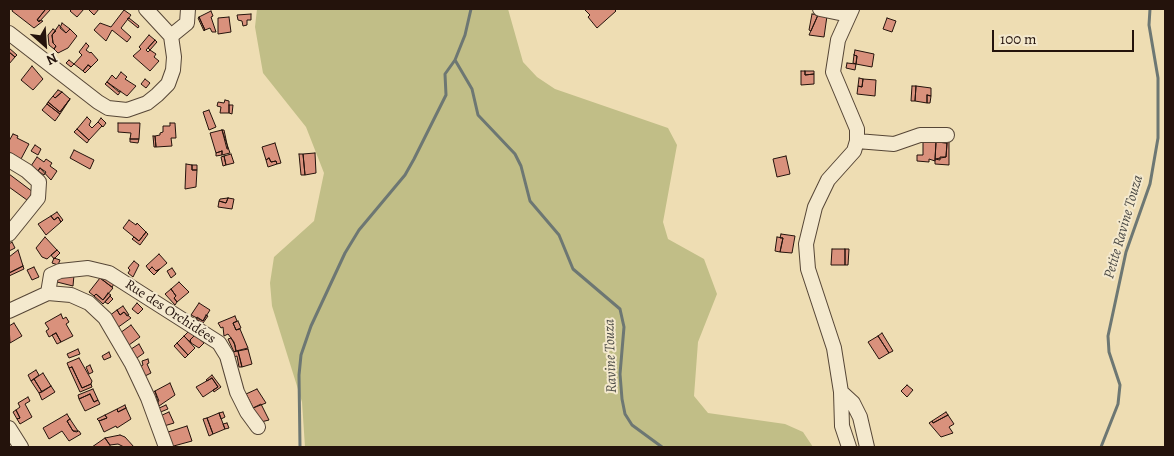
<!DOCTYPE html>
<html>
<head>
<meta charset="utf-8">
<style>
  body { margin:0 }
  #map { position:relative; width:1174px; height:456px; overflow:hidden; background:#eeddb3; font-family:Alegreya,serif }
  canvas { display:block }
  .frame { position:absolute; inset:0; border:10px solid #24130c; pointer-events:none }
  .north { position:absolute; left:20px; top:20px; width:50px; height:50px; -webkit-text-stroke:4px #f4e9ce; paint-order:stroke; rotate:154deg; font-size:14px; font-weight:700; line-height:20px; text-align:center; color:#24130c }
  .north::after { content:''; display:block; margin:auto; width:18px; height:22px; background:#24130c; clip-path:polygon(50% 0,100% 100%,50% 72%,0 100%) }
  .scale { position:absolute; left:992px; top:30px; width:142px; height:22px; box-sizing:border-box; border:2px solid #24130c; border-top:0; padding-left:6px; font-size:15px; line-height:18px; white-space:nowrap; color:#24130c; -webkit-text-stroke:4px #f4e9ce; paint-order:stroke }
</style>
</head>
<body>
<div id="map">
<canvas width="1174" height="456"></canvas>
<div class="frame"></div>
<div class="north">N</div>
<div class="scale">100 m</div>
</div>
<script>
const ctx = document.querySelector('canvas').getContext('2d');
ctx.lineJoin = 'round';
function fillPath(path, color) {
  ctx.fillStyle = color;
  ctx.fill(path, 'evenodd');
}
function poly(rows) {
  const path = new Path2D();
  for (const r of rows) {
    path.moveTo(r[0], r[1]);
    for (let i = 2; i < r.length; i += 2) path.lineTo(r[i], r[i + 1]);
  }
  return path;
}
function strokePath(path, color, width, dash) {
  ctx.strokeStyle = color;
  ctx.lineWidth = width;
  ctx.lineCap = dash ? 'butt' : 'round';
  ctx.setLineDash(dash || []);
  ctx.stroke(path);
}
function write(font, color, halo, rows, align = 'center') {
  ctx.font = font + ' Alegreya,serif';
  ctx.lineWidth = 4;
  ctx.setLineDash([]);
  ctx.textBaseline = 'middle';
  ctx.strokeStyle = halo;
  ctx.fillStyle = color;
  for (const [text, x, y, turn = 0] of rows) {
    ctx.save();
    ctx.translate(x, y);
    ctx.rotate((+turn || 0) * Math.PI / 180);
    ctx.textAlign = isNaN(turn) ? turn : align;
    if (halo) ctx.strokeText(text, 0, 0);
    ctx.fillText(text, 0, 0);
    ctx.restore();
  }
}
fillPath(poly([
  [257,9,508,9,523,62,537,77,555,89,668,128,677,145,663,222,668,239,704,259,717,294,698,342,694,396,708,413,785,424,803,432,813,447,305,447,302,402,272,306,270,283,274,257,314,221,324,173,306,127,263,73,255,27]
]), '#c1be87');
strokePath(poly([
  [455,60,472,89,478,115,515,154,521,166,530,201,559,235,573,269,620,309,624,327,620,374,622,399,625,414,632,425,662,447],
  [300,447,299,375,301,355,311,326,345,253,359,230,405,175,414,159,446,95,445,74,455,60,465,35,471,9],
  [1101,447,1118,404,1120,385,1109,352,1108,336,1126,252,1150,184,1158,138,1158,78,1149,25,1150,9]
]), '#6d7773', 3);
const building = poly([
  [13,9,43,9,45,10,37,20,43,21,34,28,12,11,13,9],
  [43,9,51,9,39,22,37,20,45,10,43,9],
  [72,9,84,9,77,17,70,11,72,9],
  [88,9,99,9,94,15,88,9],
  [584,9,614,9,616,11,597,28,588,17,590,15,584,9],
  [124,10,131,15,121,28,131,37,127,42,112,30,106,41,94,30,100,23,111,27,124,10],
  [211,11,213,16,211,17,216,32,212,32,210,28,205,30,199,17,211,11],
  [251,14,251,20,247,20,247,25,243,26,242,21,238,20,237,15,251,14],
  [812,14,818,15,811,31,809,30,812,14],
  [818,15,827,16,824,37,809,35,818,15],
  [199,17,205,30,204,31,198,18,199,17],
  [229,17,231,32,218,34,218,18,229,17],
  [129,18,139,26,138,28,127,19,129,18],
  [887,18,896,21,892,32,883,29,887,18],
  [62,23,70,29,66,33,60,28,62,23],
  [59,25,66,33,70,29,77,36,68,48,58,53,54,49,56,46,53,43,52,35,59,25],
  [53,29,56,31,52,35,53,43,56,46,54,49,49,45,48,35,53,29],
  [149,35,155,40,146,50,148,52,150,50,156,54,154,57,159,61,150,71,133,56,141,49,139,47,149,35],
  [155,40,157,42,150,50,148,48,155,40],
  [86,43,89,46,86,50,90,53,91,52,98,60,91,67,88,65,83,71,74,64,82,55,79,52,86,43],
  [9,48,17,55,15,57,9,52,9,48],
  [855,50,874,54,872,67,856,64,857,56,854,55,855,50],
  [9,52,15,57,9,64,9,52],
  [854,55,857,56,856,64,853,63,854,55],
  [69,60,74,64,71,67,66,63,69,60],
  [847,63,856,64,855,70,846,68,847,63],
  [88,65,91,67,85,73,83,71,88,65],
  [32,66,43,79,33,90,21,80,32,66],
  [801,71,805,71,805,75,814,74,814,84,801,85,801,71],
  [805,71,814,71,814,74,805,75,805,71],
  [121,72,127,77,125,79,136,86,127,96,107,82,112,75,116,79,121,72],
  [859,78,863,79,862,87,858,86,859,78],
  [145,79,150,83,146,88,141,84,145,79],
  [863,79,876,80,875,96,857,94,858,86,862,87,863,79],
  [107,82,119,92,121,91,118,95,105,84,107,82],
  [912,86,916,86,915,101,911,101,912,86],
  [916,86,931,88,931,96,927,95,927,103,915,101,916,86],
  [58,90,62,92,55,98,53,96,58,90],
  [62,92,70,99,60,112,48,102,53,96,55,98,62,92],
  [927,95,931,96,930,103,927,103,927,95],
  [70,99,60,114,47,104,48,102,60,112,70,99],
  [225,100,229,101,229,113,220,113,221,107,217,106,218,102,224,103,225,100],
  [47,104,60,114,55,121,42,110,47,104],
  [229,105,233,105,232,114,229,113,229,105],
  [209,110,216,127,209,130,203,112,209,110],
  [87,117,91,121,89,125,92,128,98,122,102,126,89,140,77,129,87,117],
  [101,118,106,123,103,127,98,122,101,118],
  [118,123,140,123,139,139,130,139,131,133,118,132,118,123],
  [170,123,175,123,176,138,171,138,172,146,156,147,155,136,160,135,160,133,163,132,163,126,170,126,170,123],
  [77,129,89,140,87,143,74,132,77,129],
  [222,130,224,130,228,149,227,149,222,130],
  [222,130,230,153,222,155,222,151,216,153,210,133,222,130],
  [13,134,18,136,17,138,29,144,21,159,9,152,9,141,13,134],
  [153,136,155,136,156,147,154,147,153,136],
  [130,139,139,139,138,143,130,142,130,139],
  [936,139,949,141,949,165,935,164,935,159,946,157,947,143,936,142,936,139],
  [923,142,936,142,935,161,929,159,929,162,917,161,917,155,923,155,923,142],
  [936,142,947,143,946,157,940,157,940,160,935,159,936,142],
  [275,143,281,163,277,164,276,161,271,162,269,158,266,160,262,147,275,143],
  [35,145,41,149,38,155,31,151,35,145],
  [74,150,94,160,90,169,70,158,74,150],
  [222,151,222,155,216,156,216,153,222,151],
  [315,153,316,173,305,175,303,154,315,153],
  [231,154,234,163,226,165,224,156,231,154],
  [299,154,303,154,305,175,301,175,299,154],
  [224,156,226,165,223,166,221,157,224,156],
  [786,156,790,174,777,177,773,159,786,156],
  [37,157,44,162,46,159,52,163,50,166,57,171,51,180,40,168,38,171,31,166,37,157],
  [269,158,271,162,276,161,277,164,268,167,266,160,269,158],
  [186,164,192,165,192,170,197,170,196,187,185,189,186,164],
  [192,165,197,165,197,170,192,170,192,165],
  [40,168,46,172,44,175,38,171,40,168],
  [9,174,33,192,27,200,9,187,9,174],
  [228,198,226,203,219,201,220,199,228,198],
  [228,198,234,199,232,209,218,207,219,201,226,203,228,198],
  [57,212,63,220,61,222,58,217,54,220,51,216,57,212],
  [51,216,54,220,58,217,61,222,46,235,38,224,51,216],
  [129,220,136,225,137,223,146,232,139,241,123,228,129,220],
  [146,232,148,234,140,245,132,239,134,237,139,241,146,232],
  [781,234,795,236,792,253,780,252,783,238,780,238,781,234],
  [45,237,57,250,47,259,42,257,36,248,45,237],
  [777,237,783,238,780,252,775,251,777,237],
  [12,242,15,248,9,251,9,244,12,242],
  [832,249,845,249,845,265,831,265,832,249],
  [845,249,849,249,848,265,845,265,845,249],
  [18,250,23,266,9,273,9,257,18,250],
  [57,250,60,253,54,259,51,255,57,250],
  [159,254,167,263,160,269,156,271,152,267,149,270,146,266,159,254],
  [54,258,60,260,58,265,52,263,54,258],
  [134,261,139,265,133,277,128,273,130,270,128,268,134,261],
  [23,266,24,269,9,276,9,273,23,266],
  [34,267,39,277,32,280,27,270,34,267],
  [152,267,156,271,160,269,154,275,149,270,152,267],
  [172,268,176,274,171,278,167,271,172,268],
  [59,272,74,275,73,286,57,282,59,272],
  [104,275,114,284,112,287,100,278,104,275],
  [100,278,113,288,103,300,96,294,94,296,89,292,100,278],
  [179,282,189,292,177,302,174,298,176,296,171,289,179,282],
  [171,289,176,296,174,298,177,302,175,305,165,294,171,289],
  [108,293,111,295,103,304,94,296,96,294,103,300,108,293],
  [110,296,113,299,108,304,105,302,110,296],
  [137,303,143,309,138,314,132,309,137,303],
  [199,303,210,310,203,321,191,315,199,303],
  [123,306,129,315,127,316,124,312,120,315,117,310,123,306],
  [117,310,120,315,124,312,131,318,117,328,109,316,117,310],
  [61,314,63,319,66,317,69,322,66,324,73,336,61,342,56,333,49,337,46,331,49,329,45,323,61,314],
  [206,315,208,316,203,323,196,319,197,317,203,321,206,315],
  [235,316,237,321,233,323,236,330,240,329,248,348,236,351,234,342,228,334,224,336,223,327,221,328,218,323,235,316],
  [238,321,241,328,236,330,233,323,238,321],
  [14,323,22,336,10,343,9,326,14,323],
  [131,325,140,337,129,345,120,333,131,325],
  [189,331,195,335,190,340,191,343,184,336,189,331],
  [56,333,61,342,57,344,52,335,56,333],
  [882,333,893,351,889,353,878,336,882,333],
  [195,335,204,343,199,348,191,343,190,340,195,335],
  [184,336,195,348,188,355,177,343,184,336],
  [878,336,889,353,879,359,868,342,878,336],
  [231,338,235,345,236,351,234,352,228,339,231,338],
  [177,343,188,355,185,358,174,346,177,343],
  [139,344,144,353,134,360,128,351,139,344],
  [78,349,80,354,69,358,67,354,78,349],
  [248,349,252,364,242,367,238,351,248,349],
  [238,351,242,367,239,367,237,356,234,357,232,352,238,351],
  [109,352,111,357,104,360,102,356,109,352],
  [79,358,92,381,91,384,82,388,72,367,69,368,67,363,79,358],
  [148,359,149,363,147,364,151,373,141,378,137,368,143,365,142,361,148,359],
  [90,365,93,372,89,374,86,367,90,365],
  [72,367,82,388,91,384,92,387,80,392,69,368,72,367],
  [36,370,39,375,31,381,28,375,36,370],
  [43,373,51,386,42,392,34,379,43,373],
  [212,375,221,387,214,392,213,390,218,387,212,378,207,381,206,380,212,375],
  [212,378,218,387,203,397,196,387,212,378],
  [34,379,42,392,39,393,31,381,34,379],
  [170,383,175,395,159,406,155,391,170,383],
  [907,385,913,390,907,397,901,391,907,385],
  [51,386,55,392,42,400,39,393,51,386],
  [93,389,98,400,94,402,90,394,79,399,78,395,93,389],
  [257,389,266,403,253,408,246,394,257,389],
  [155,391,159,401,157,402,153,393,155,391],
  [90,394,94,402,98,400,100,404,85,411,79,399,90,394],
  [246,394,253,408,261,404,269,420,261,422,244,396,246,394],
  [28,397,30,401,25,404,32,417,20,424,17,419,20,418,16,410,20,407,18,403,28,397],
  [125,405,126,408,118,412,117,409,125,405],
  [166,405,168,409,158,413,157,409,166,405],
  [126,408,131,419,117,428,116,426,104,432,99,421,107,418,105,415,117,409,118,412,126,408],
  [16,410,20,418,17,419,13,412,16,410],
  [169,412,174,423,164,426,160,416,169,412],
  [223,412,225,417,221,419,219,413,223,412],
  [946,412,948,415,933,423,932,421,946,412],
  [219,413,225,429,213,434,207,418,219,413],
  [67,414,70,419,67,421,73,431,79,431,81,434,69,441,62,431,49,439,43,428,67,414],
  [105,415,107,418,99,421,97,419,105,415],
  [948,415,954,424,949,427,953,433,941,437,929,423,932,421,933,423,948,415],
  [207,418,213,434,209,436,203,419,207,418],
  [70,419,78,431,77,432,73,431,67,421,70,419],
  [227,423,229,428,225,429,223,424,227,423],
  [187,426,192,441,170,447,165,433,187,426],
  [120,435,125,437,134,447,124,447,118,444,110,445,105,438,120,435],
  [105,438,111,447,92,447,105,438]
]);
fillPath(building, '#d9917c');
strokePath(building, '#24130c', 1);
const minor = poly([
  [820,9,849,15],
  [9,33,98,102,108,108,127,110,147,103,157,95,168,84,173,70,174,57,171,36,146,9],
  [171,36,187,23,188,9],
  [857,141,894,144,920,135,947,135],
  [9,160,27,171,39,182,38,198,9,234],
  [48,293,51,275,60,271,88,268,109,273,219,343,227,356,237,392,247,412,258,427],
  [9,311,48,293,71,295,89,303,105,318,132,364,148,398,166,447],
  [841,392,853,403,860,417,867,447],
  [9,428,21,447],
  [849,447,842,426,841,392,834,348,808,269,806,244,815,207,828,180,854,151,857,141,857,129,833,72,838,40,852,9]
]);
strokePath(minor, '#564636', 16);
strokePath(minor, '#f4e9ce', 14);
write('14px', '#24130c', '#f4e9ce', [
  ["Rue des Orchidées",170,312,33]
]);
write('italic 15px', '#4e4d48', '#f4e9ce', [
  ["Petite Ravine Touza",1124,227,-74],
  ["Ravine Touza",611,356,-92]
]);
</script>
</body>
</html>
